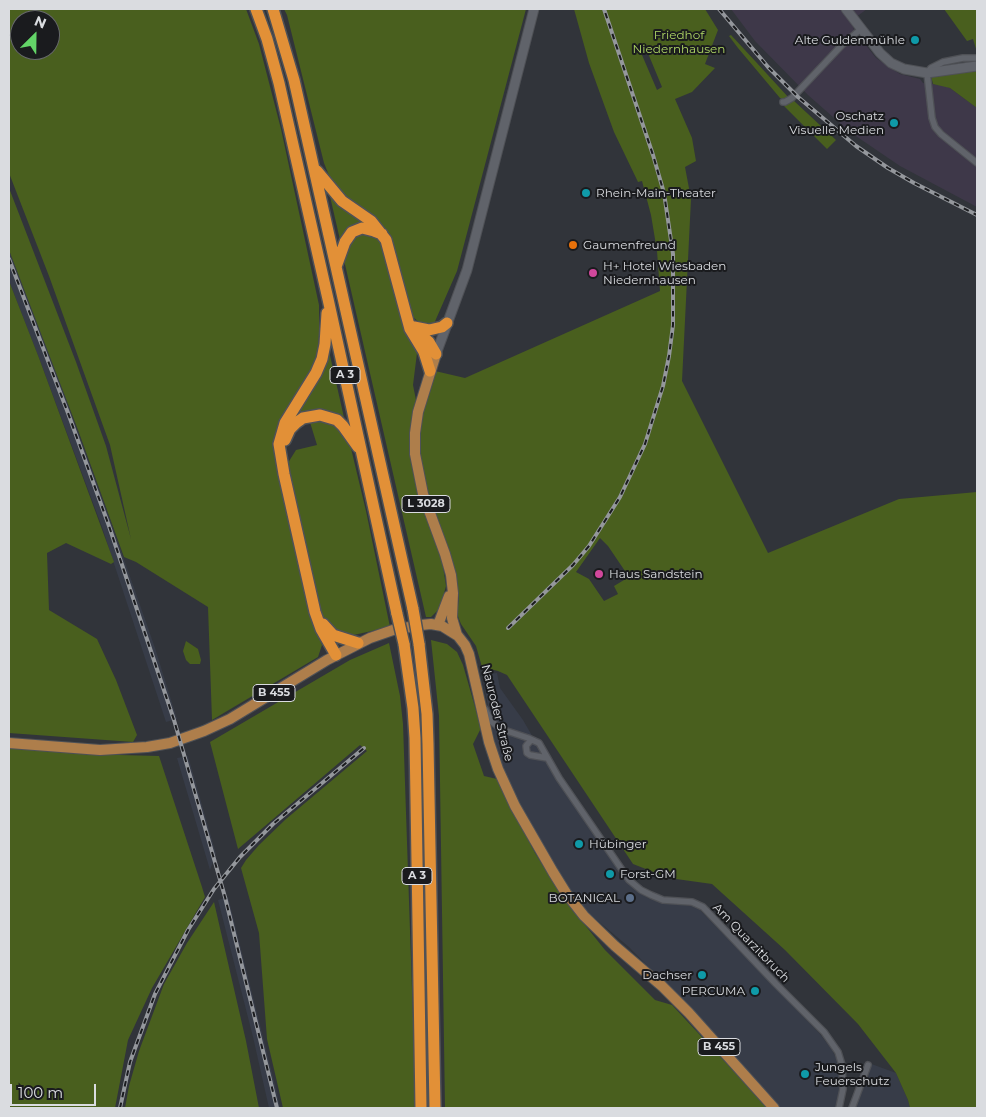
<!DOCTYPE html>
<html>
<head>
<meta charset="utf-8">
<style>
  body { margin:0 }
  #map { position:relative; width:986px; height:1117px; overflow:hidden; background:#31343a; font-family:Montserrat,sans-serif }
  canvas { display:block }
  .frame { position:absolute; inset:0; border:10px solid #dadce0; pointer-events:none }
  .north { position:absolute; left:10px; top:10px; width:50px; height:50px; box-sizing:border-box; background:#1a1b1e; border:1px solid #67686c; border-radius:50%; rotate:23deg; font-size:14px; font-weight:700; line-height:20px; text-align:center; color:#dadce0 }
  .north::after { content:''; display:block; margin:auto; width:18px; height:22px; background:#63d468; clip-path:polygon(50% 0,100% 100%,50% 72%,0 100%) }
  .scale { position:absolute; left:10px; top:1084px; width:86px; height:22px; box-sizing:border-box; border:2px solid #dadce0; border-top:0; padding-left:6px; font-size:15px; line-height:18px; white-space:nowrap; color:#dadce0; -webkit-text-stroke:4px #1a1b1e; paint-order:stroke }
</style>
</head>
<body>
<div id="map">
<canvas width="986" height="1117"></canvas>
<div class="frame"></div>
<div class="north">N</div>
<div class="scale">100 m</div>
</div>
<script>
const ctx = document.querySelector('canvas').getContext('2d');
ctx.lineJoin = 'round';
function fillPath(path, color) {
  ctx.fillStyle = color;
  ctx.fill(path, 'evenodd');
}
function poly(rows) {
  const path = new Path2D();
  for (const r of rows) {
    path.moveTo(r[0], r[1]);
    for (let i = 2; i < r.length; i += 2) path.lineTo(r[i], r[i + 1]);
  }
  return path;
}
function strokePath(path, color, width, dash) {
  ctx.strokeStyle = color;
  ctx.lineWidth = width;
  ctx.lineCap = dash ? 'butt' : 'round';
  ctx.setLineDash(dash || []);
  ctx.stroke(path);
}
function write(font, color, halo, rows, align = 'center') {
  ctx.font = font + ' Montserrat,sans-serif';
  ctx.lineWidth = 4;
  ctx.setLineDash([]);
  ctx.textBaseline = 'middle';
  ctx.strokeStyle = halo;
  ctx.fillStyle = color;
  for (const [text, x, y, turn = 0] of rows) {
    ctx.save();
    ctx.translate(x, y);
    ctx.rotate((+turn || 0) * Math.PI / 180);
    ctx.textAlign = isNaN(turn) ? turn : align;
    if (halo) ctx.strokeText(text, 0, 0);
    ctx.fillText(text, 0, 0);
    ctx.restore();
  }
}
fillPath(poly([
  [731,9,867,9,852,20,854,30,876,58,900,74,920,79,923,83,943,85,950,88,977,108,977,207,900,166,850,132,808,95,755,41]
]), '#3e3849');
fillPath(poly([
  [9,250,44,338,112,525,155,648,177,719,166,722,102,527,39,358,9,281],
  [497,673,500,688,523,720,557,779,627,881,638,892,650,899,665,903,691,906,700,910,820,1034,832,1050,838,1062,841,1074,841,1090,836,1108,780,1108,671,990,629,947,585,910,573,895,554,867,500,768,482,675],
  [188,756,216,854,210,870,177,758],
  [228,897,277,1093,280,1108,269,1108,253,1037,218,900],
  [866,1062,896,1073,908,1100,910,1108,850,1108]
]), '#373c48');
fillPath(poly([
  [9,9,246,9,259,44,281,129,319,305,319,336,317,357,311,374,276,445,313,623,322,645,318,657,212,720,208,607,136,562,124,557,78,430,9,250,9,188,76,362,106,446,131,539,110,445,49,276,9,173],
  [20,20,50,20,50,50,20,50],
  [284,9,526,9,457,271,433,326,422,325,412,316,406,303,398,259,389,235,379,222,342,194,330,178,324,163,287,15],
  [574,9,705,9,718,30,705,64,715,68,692,92,675,99,692,138,696,161,685,167,691,199,682,381,768,553,899,499,977,492,977,1108,910,1108,908,1100,896,1073,858,1024,785,950,712,884,669,878,633,864,507,675,498,671,482,667,476,646,461,624,457,614,459,598,454,571,430,504,421,472,419,443,420,422,426,397,435,371,465,378,660,291,657,251,651,215,642,181,638,182,614,132,589,63],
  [645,46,662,87,657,90,639,48],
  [600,538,608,546,629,577,614,586,618,594,604,601,589,579,576,572],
  [944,9,977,9,977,52,973,39,967,41],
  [731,35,756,62,789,98,785,100,780,98,738,48,729,36],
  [977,70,977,108,950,88,933,84,931,76],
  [793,100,836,140,827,149,783,105],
  [329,192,371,224,341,244],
  [360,232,380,238,406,331,417,353,413,385,416,400,412,419,410,452,419,496,441,554,446,586,440,608,431,617,426,617,344,260,350,239],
  [9,281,39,358,114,562,111,564,66,543,47,553,49,610,97,639,116,680,137,735,133,742,9,733],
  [329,351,345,422,336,416,288,423],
  [309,419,331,422,349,440,366,511,390,627,349,636,339,635,324,621,317,605,286,466,296,450,317,445],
  [431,640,447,644,457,652,463,665,481,728,473,744,484,776,497,779,535,853,565,900,605,950,655,1000,672,1005,768,1108,445,1108,439,716],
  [186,641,198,649,201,660,200,664,190,664,186,660,183,651],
  [389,643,400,696,403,724,414,1049,414,1108,283,1108,267,1039,259,933,241,868,246,860,259,845,286,819,367,751,360,745,238,849,210,742,350,660],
  [9,748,80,754,159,756,202,887,205,897,152,988,128,1040,115,1108,9,1108],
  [214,902,246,1041,259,1108,125,1108,129,1086,139,1051,164,984,187,943]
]), '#495f1e');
const minor = poly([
  [977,58,963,58,943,62,931,68,927,73,932,118,935,127,941,134,977,163],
  [783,102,785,102,792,98,842,45,861,29],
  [485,709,491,721,501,729,528,738,539,743,559,778,629,880,641,890,651,895,663,900,692,902,703,907,776,984,824,1032,838,1052,842,1065,843,1089,839,1108],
  [531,740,526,746,527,753,530,755,547,758],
  [852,1108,868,1065]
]);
const secondary = poly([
  [846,9,880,53,891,63,904,69,927,73,977,66],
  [436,354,467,270,534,9]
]);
const primary = poly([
  [436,354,418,412,415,433,415,454,423,494,445,554,451,575,453,593,452,618,457,635],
  [438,625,449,596],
  [9,743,100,750,147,747,170,743,204,731,230,719,327,660,370,638,393,630,421,625,431,624,442,626,458,636,465,645,469,654,489,742,498,769,515,806,553,872,566,893,584,916,615,946,663,987],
  [658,982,689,1013,774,1108]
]);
const motorway = poly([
  [256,9,267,39,279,83,328,299,397,614],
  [273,9,294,80,413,609],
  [317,171,342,201,371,221,386,240,410,329,424,352,430,371],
  [336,267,345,242,352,232,362,228,374,231,382,234],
  [327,313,325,344,322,359,316,373,285,423,279,444,284,474,315,612,321,629,336,655],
  [414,327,429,330,442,327,447,323],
  [415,330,429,342,436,354],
  [285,440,290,429,296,423,303,418,320,415,337,420,343,426,358,447],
  [323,624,333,635,358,643],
  [404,644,413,708,415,738,421,1108],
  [419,644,427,714,428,744,435,1108]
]);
strokePath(minor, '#4f5156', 8);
strokePath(secondary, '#4f5156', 11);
strokePath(primary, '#4f5156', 12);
strokePath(motorway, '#4f5156', 14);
strokePath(minor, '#60636a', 5.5);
strokePath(secondary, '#60636a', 9);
strokePath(primary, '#ae7e4b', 10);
strokePath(motorway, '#e29037', 11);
const rail = poly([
  [719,9,768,67,798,97,856,146,888,168,914,183,977,215],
  [9,259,68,413,109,526,174,720,225,897,277,1108],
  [508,628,573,565,589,546,620,497,645,444,663,386,669,356,673,325,673,254,664,193,653,155,604,9],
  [120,1108,130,1062,155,994,188,930,214,889,240,857,273,824,364,748]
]);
strokePath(rail, '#94979c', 4);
strokePath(rail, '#1a1b1e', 2, [5.5]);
const motorwayBridge = poly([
  [413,609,419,644],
  [397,614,404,644]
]);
strokePath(motorwayBridge, '#4f5156', 14, []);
strokePath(motorwayBridge, '#e29037', 11);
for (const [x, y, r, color] of [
  [915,40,5,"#0f9aa8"],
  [894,123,5,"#0f9aa8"],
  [586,193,5,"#0f9aa8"],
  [573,245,5,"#e8710a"],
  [593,273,5,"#d1479c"],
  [599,574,5,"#d1479c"],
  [579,844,5,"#0f9aa8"],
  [610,874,5,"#0f9aa8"],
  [630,898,5,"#5c6f8a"],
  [702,975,5,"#0f9aa8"],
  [755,991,5,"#0f9aa8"],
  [805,1074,5,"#0f9aa8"]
]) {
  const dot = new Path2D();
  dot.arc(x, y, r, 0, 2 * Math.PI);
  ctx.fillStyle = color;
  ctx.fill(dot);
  strokePath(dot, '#1a1b1e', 2);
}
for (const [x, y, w] of [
  [345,375,30],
  [426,504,48],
  [274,693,42],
  [417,876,30],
  [719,1047,42]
]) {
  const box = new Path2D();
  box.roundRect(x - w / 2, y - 8.5, w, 17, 4);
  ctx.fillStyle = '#1a1b1e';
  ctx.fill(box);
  strokePath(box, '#dadce0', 1);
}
write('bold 11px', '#dadce0', null, [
  ["A 3",345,375],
  ["L 3028",426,504],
  ["B 455",274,693],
  ["A 3",417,876],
  ["B 455",719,1047]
]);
write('12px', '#afd765', '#1a1b1e', [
  ["Friedhof",679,35],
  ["Niedernhausen",679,49]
]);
write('12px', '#dadce0', '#1a1b1e', [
  ["Alte Guldenmühle",905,40,"right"],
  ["Oschatz",884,116,"right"],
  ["Visuelle Medien",884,130,"right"],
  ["Rhein-Main-Theater",596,193],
  ["Gaumenfreund",583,245],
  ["H+ Hotel Wiesbaden",603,266],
  ["Niedernhausen",603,280],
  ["Haus Sandstein",609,574],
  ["Hübinger",589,844],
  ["Forst-GM",620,874],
  ["BOTANICAL",620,898,"right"],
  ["Dachser",692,975,"right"],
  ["PERCUMA",745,991,"right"],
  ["Jungels",815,1067],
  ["Feuerschutz",815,1081]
], 'left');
write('12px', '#dadce0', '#1a1b1e', [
  ["Nauroder Straße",497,713,76],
  ["Am Quarzitbruch",751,943,46]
]);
</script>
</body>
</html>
